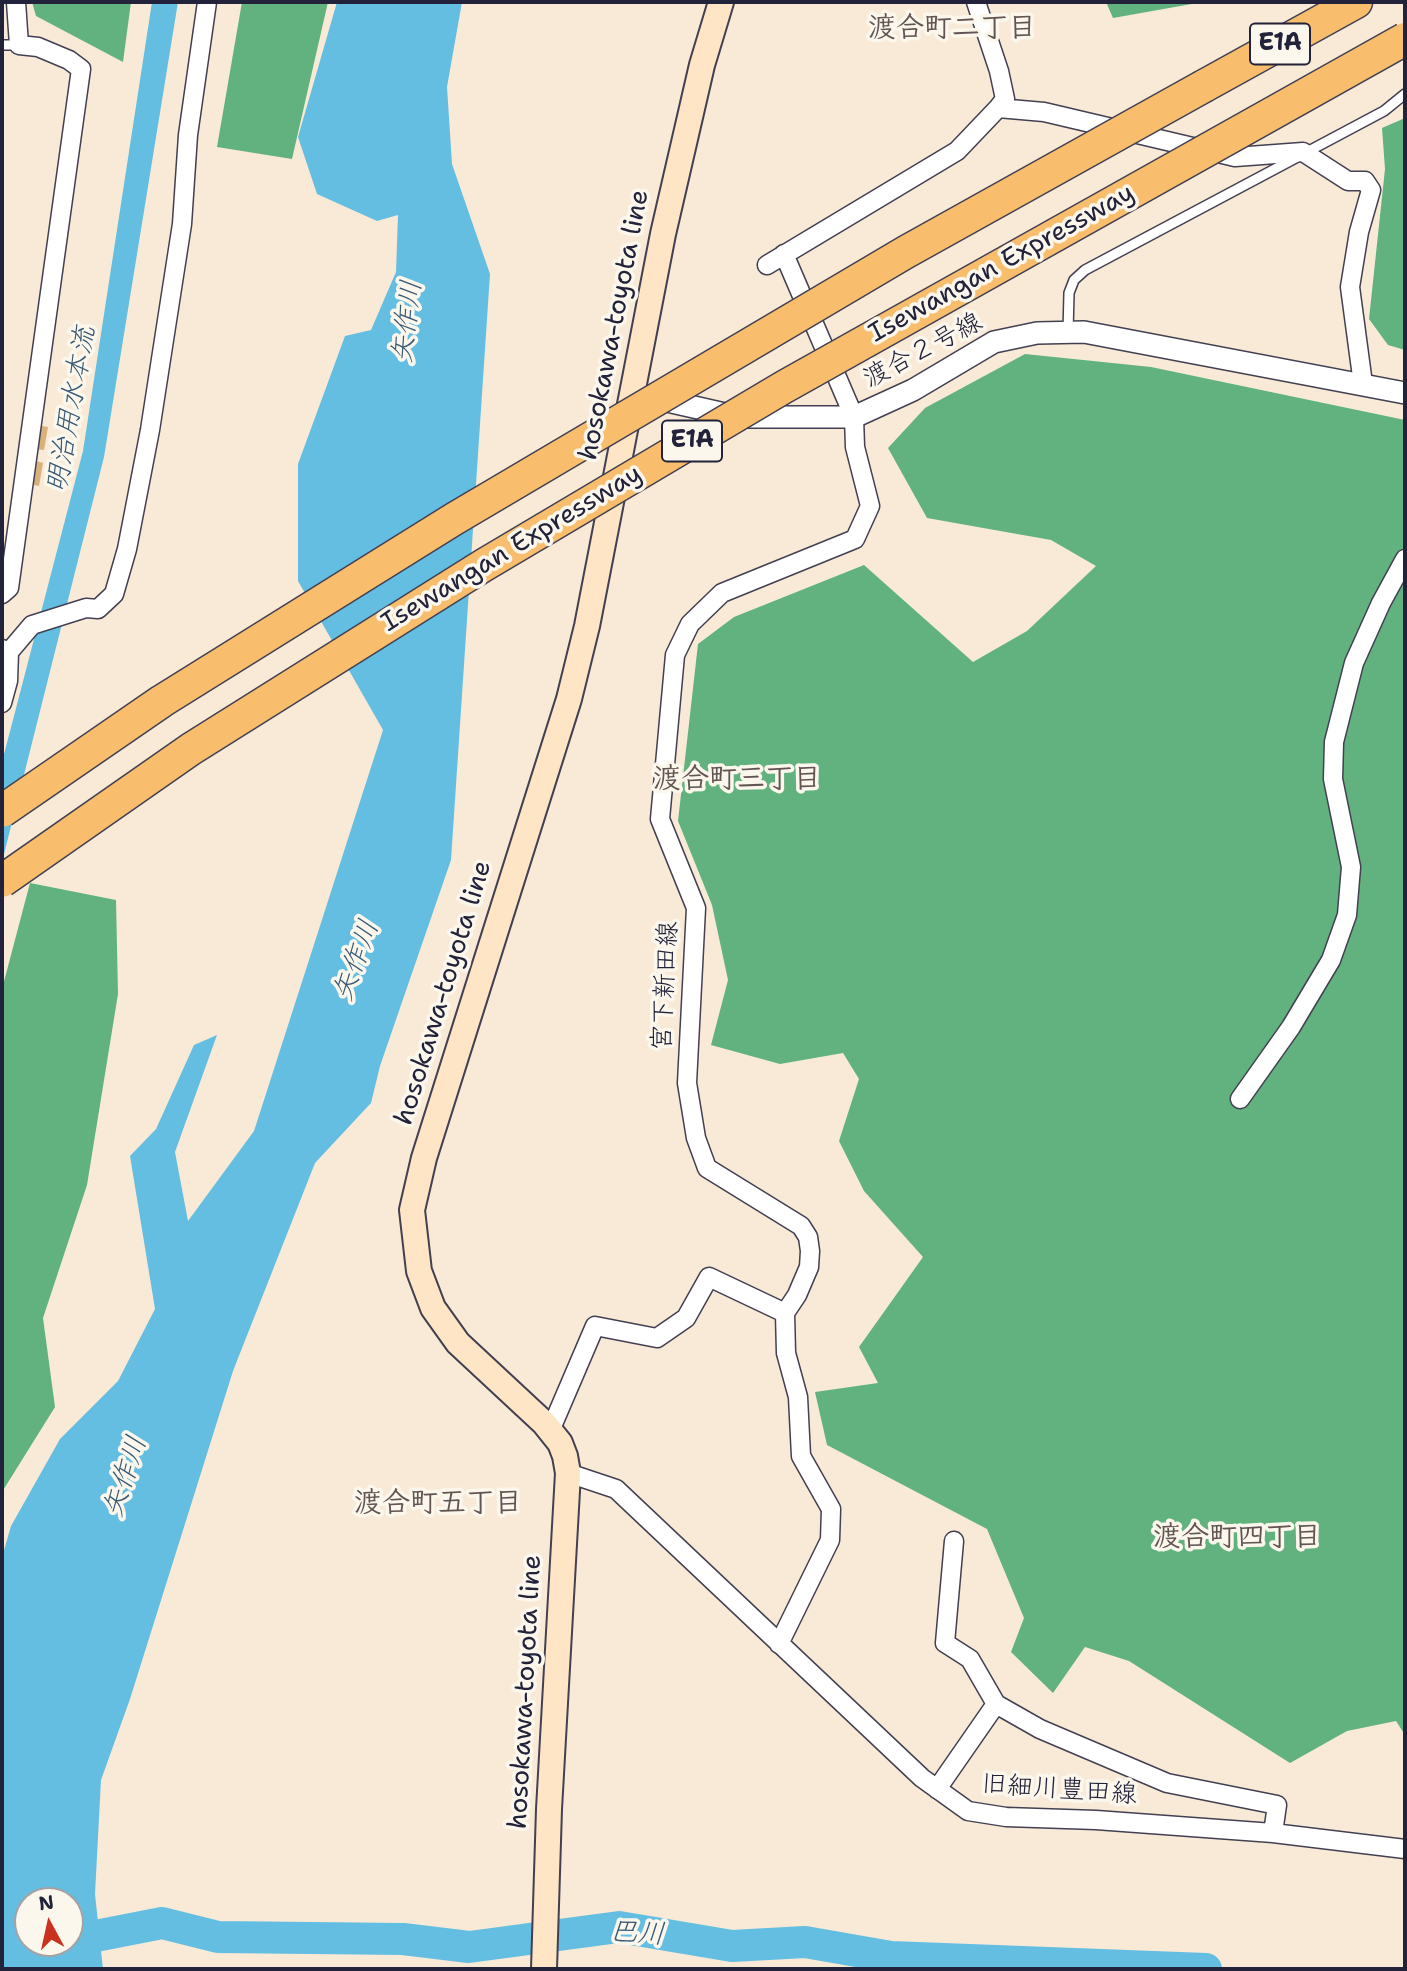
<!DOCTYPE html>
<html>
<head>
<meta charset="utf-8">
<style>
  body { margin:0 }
  #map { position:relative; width:1407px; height:1971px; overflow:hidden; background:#f8ead6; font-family:"Shantell Sans",sans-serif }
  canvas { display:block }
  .frame { position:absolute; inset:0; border:4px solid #22223b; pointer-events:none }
  .north { position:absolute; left:14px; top:1887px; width:70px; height:70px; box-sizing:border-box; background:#fbf7ec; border:2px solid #a4a2a5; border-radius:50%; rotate:352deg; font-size:19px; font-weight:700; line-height:28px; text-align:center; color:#22223b }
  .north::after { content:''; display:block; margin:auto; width:24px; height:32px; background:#c8321e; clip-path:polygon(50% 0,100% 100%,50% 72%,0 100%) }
</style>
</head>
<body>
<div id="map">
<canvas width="1407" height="1971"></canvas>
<div class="frame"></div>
<div class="north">N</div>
</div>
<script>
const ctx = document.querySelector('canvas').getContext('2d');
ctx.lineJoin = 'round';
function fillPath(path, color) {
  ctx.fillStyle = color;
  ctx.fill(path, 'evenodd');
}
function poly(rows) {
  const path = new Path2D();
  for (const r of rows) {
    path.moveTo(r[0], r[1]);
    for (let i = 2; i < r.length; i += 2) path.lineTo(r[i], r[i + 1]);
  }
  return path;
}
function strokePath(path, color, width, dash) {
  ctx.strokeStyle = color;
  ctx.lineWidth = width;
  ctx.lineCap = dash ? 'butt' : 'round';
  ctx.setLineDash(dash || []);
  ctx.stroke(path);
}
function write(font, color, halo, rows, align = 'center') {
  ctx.font = font + ' "Shantell Sans","Klee One",sans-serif';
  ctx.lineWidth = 7;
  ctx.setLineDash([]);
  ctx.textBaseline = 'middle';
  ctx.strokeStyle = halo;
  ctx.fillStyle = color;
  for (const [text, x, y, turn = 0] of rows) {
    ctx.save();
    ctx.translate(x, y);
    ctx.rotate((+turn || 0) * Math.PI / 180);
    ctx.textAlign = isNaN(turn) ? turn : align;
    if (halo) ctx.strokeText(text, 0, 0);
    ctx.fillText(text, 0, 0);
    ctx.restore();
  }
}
fillPath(poly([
  [32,2,131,2,123,62,36,16],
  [242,2,328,2,292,159,217,147],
  [1106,2,1203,2,1113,18],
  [1405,118,1405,350,1388,345,1369,319,1385,169,1382,128],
  [1025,354,1151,367,1405,420,1405,1735,1396,1721,1347,1731,1290,1763,1129,1661,1085,1647,1053,1693,1011,1652,1024,1618,987,1529,827,1445,815,1392,878,1383,859,1347,923,1257,864,1191,839,1141,859,1079,843,1053,780,1064,711,1045,728,980,712,905,678,821,698,644,734,617,864,565,973,662,1027,631,1096,566,1051,540,927,518,888,448,925,408],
  [30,883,116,900,118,994,87,1185,43,1318,55,1407,2,1492,2,989]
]), '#61b27f');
fillPath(poly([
  [152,2,178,2,104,457,2,862,2,762,83,451],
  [337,2,462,2,447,87,452,164,490,274,451,860,380,1066,371,1103,315,1163,233,1371,130,1699,101,1780,95,1894,103,1969,2,1969,2,1557,11,1526,60,1439,118,1381,155,1309,130,1156,156,1129,194,1045,217,1035,175,1152,188,1221,254,1131,383,730,298,581,298,464,345,336,371,330,396,272,398,215,377,221,317,194,298,137],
  [28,1901,70,1901,70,1943,28,1943]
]), '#64bee2');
strokePath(poly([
  [70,1941,162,1923,218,1937,403,1939,469,1947,619,1927,732,1946,805,1942,891,1957,1206,1969]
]), '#64bee2', 32);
fillPath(poly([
  [37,425,48,427,44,450,33,449],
  [33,460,43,463,39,486,28,484],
  [61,465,69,465,68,488,60,488]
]), '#dab07c');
const service = poly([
  [2,45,19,45],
  [1068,332,1069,293,1074,280,1085,270,1384,111,1405,94]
]);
const minor = poly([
  [998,108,1044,112,1235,157,1303,152,1348,181,1365,181,1371,190,1359,232,1350,287,1363,384],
  [767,265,957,151,998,108,1005,99,999,71,976,2],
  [2,594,9,588,81,69,69,60,38,47,19,45,16,2],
  [2,649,9,652,32,625,86,608,98,609,114,594,127,549,150,430,182,224,188,135,207,2],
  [2,703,8,681,9,652],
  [1240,1099,1291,1027,1331,960,1347,915,1351,867,1333,779,1334,742,1354,663,1381,603,1405,559],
  [550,1431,595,1326,657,1338,686,1318,709,1277,785,1313],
  [568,1473,616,1489,922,1778,968,1811,1006,1817,1096,1820,1273,1833,1405,1849],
  [779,1644,830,1540,831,1509,801,1456,798,1397,786,1353,785,1313,797,1295,809,1267,810,1251,808,1237,801,1226,707,1168,696,1138,687,1083,696,908,660,819,675,655,690,624,722,593,855,539,870,506,855,447,854,417,784,254],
  [996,1704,1040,1729,1167,1783,1277,1805,1273,1833],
  [937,1789,996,1704,970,1659,945,1643,954,1541]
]);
const tertiary = poly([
  [654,398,738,417,854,417,913,390,994,342,1037,333,1084,332,1405,393]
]);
const secondary = poly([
  [544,1969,549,1809,568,1473,565,1456,560,1443,544,1423,458,1343,433,1308,419,1271,412,1210,424,1158,569,699,587,626,663,234,702,65,721,2]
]);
const motorway = poly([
  [1204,86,1356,2]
]);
strokePath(service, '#424052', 12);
strokePath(minor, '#424052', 21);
strokePath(tertiary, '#424052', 24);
strokePath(secondary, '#424052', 28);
strokePath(motorway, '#424052', 35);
strokePath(service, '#fff', 9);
strokePath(minor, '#fff', 18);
strokePath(tertiary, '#fff', 21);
strokePath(secondary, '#fde5c5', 24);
strokePath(motorway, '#f9be6d', 32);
const motorwayBridge = poly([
  [2,811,162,701,454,519,906,252,1204,86],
  [2,881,191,749,484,565,784,387,1405,39]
]);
strokePath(motorwayBridge, '#424052', 35, []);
strokePath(motorwayBridge, '#f9be6d', 32);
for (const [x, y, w] of [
  [1280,44,60],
  [692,441,60]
]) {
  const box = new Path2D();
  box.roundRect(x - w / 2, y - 20.5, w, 41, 5);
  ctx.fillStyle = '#fbf7ec';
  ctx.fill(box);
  strokePath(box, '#22223b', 2);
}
write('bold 24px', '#22223b', null, [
  ["E1A",1280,44],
  ["E1A",692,441]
]);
write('26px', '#22223b', '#fbf7ec', [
  ["Isewangan Expressway",1002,264,-29],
  ["hosokawa-toyota line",615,325,-79],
  ["渡合２号線",923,351,-28],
  ["Isewangan Expressway",512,549,-31],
  ["宮下新田線",666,986,-87],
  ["hosokawa-toyota line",444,993,-73],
  ["hosokawa-toyota line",526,1692,-87],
  ["旧細川豊田線",1059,1790,4]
]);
write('bold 28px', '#625452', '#fbf7ec', [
  ["渡合町二丁目",952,29],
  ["渡合町三丁目",737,780],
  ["渡合町五丁目",438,1504],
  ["渡合町四丁目",1237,1538]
]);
write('italic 28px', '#395975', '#fbf7ec', [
  ["矢作川",408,322,-83],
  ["明治用水本流",72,410,-80],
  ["矢作川",357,961,-70],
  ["矢作川",126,1477,-72],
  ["巴川",637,1934,4]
]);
</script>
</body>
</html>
